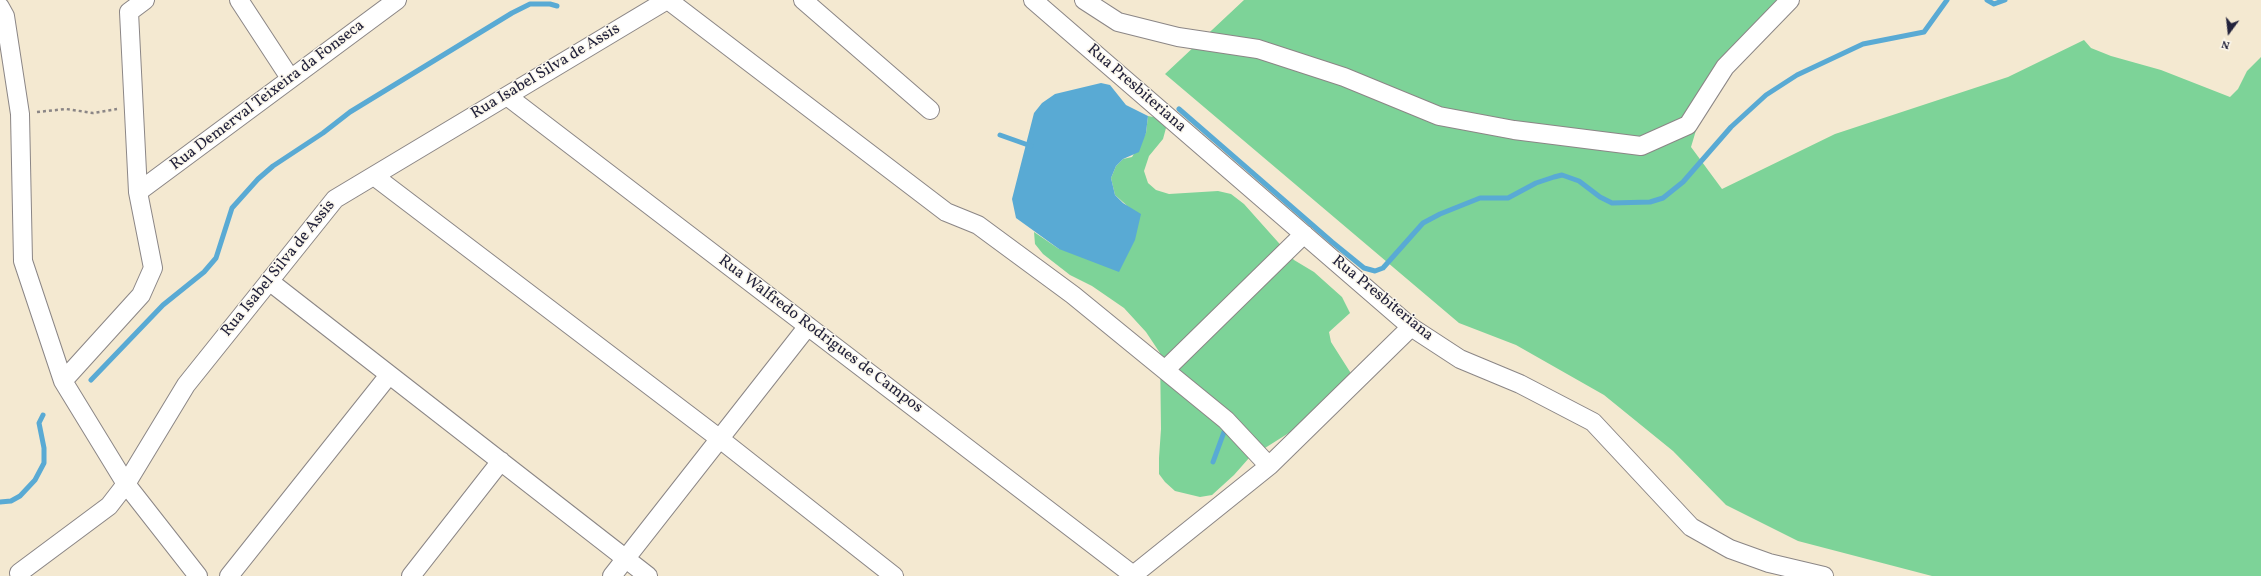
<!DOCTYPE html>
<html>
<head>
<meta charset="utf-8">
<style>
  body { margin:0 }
  #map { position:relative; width:2261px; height:576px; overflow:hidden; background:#f4e9d1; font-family:Vollkorn,serif }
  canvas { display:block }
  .north { position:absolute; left:2209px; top:12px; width:40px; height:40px; -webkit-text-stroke:3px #fbf7ec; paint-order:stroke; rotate:195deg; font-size:11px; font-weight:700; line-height:16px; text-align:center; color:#22223b }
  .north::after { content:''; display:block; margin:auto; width:14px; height:18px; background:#22223b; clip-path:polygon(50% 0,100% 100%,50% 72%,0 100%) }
</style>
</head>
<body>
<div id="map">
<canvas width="2261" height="576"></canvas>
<div class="north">N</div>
</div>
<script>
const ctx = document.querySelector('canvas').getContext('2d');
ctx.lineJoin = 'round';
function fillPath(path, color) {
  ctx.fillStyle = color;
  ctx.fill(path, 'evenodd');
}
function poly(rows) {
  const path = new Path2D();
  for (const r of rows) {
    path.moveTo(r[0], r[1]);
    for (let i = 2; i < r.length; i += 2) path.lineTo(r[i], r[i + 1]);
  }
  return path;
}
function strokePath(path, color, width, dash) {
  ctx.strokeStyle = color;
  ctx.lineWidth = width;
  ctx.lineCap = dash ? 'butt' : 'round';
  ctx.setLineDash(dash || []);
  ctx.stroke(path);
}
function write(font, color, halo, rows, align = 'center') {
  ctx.font = font + ' Vollkorn,serif';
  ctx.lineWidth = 3;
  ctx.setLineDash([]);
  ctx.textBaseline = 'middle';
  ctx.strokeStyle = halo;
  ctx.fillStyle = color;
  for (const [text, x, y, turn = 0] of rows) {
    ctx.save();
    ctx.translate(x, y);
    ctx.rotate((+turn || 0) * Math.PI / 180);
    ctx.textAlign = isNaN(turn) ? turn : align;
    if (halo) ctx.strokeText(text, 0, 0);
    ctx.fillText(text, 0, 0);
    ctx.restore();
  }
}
fillPath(poly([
  [1244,0,1796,0,1706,97,1691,147,1722,189,1835,134,2008,77,2084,40,2091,48,2111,56,2161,70,2230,97,2238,89,2247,71,2261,57,2261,576,1932,576,1798,541,1726,505,1673,451,1604,395,1516,345,1459,323,1165,74],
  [1148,116,1163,119,1166,128,1163,139,1149,156,1144,171,1148,183,1156,190,1169,194,1218,191,1231,194,1244,204,1294,260,1314,272,1342,297,1350,313,1329,332,1331,342,1352,375,1327,409,1249,458,1234,475,1212,495,1200,497,1175,491,1165,482,1159,474,1159,458,1161,429,1160,353,1146,332,1124,308,1092,286,1070,275,1043,254,1035,244,1034,232,1059,249,1132,210,1115,195,1111,178,1116,166,1123,159,1132,157,1146,133]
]), '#7dd398');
fillPath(poly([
  [1101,83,1110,85,1126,105,1148,116,1146,133,1139,152,1123,159,1116,166,1111,178,1115,195,1123,203,1141,214,1135,240,1119,272,1059,249,1016,218,1012,199,1034,113,1042,103,1055,94]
]), '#59aad4');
strokePath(poly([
  [1987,0,1994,4,2005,0],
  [1179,109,1332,242,1364,268,1375,271,1383,268,1423,223,1440,214,1480,198,1508,198,1536,183,1554,177,1562,175,1579,181,1600,197,1612,203,1650,202,1663,198,1683,182,1731,127,1766,95,1797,75,1863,44,1924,32,1947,0],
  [1000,135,1031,146],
  [91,380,163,305,204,272,216,258,232,208,258,179,273,166,323,133,350,112,512,13,530,4,550,4,557,6],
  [1213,462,1224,432],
  [0,502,11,501,20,496,35,480,44,463,44,448,39,423,43,415]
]), '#59aad4', 5);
const minor = poly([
  [239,0,290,78],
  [668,0,946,212,978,225,1073,295,1226,420,1269,466],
  [803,0,930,110],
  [1033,0,1411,327,1460,359,1520,384,1593,422,1691,527,1730,549,1769,563,1824,576],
  [1084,0,1118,22,1178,37,1258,49,1344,77,1439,116,1514,130,1641,146,1688,125,1725,67,1790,0],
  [0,7,5,16,20,114,23,261,63,381,126,484,198,576],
  [507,96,1133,575],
  [374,176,720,439,894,576],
  [138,192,397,0],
  [269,281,648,576],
  [1165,370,1304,234],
  [63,381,141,295,153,268,138,192,129,12,145,0],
  [19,573,109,506,126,484,186,385,335,199,667,0],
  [229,576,389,375],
  [411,576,501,461],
  [612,576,808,326],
  [1132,576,1269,466,1411,327]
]);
strokePath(minor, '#8b8686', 20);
strokePath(poly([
  [37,112,66,109,93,113,117,109]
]), '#8b8686', 2.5, [3, 3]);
strokePath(minor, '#fff', 18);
write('16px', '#22223b', '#fbf7ec', [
  ["Rua Isabel Silva de Assis",546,72,-31],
  ["Rua Presbiteriana",1136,89,41],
  ["Rua Demerval Teixeira da Fonseca",268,96,-37],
  ["Rua Isabel Silva de Assis",279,269,-51],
  ["Rua Presbiteriana",1382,299,39],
  ["Rua Walfredo Rodrigues de Campos",820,335,37]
]);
</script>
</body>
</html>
